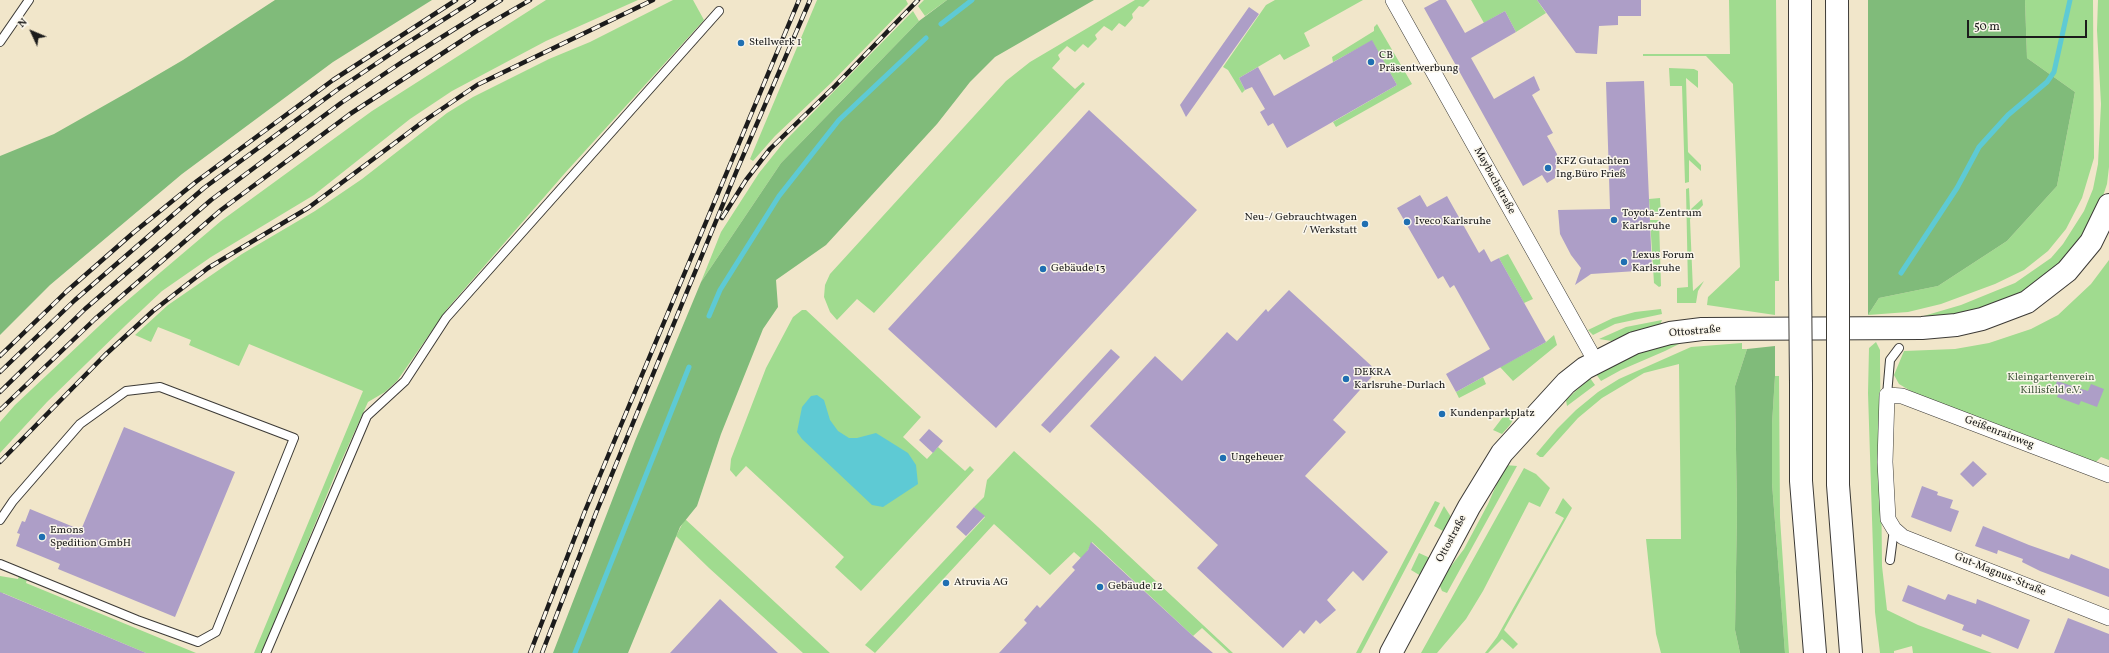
<!DOCTYPE html>
<html>
<head>
<meta charset="utf-8">
<style>
  body { margin:0 }
  #map { position:relative; width:2109px; height:653px; overflow:hidden; background:#f1e6ca; font-family:Vollkorn,serif }
  canvas { display:block }
  .north { position:absolute; left:12px; top:12px; width:40px; height:40px; -webkit-text-stroke:3px #fbf7ec; paint-order:stroke; rotate:314deg; font-size:11px; font-weight:700; line-height:16px; text-align:center; color:#1c1c1c }
  .north::after { content:''; display:block; margin:auto; width:14px; height:18px; background:#1c1c1c; clip-path:polygon(50% 0,100% 100%,50% 72%,0 100%) }
  .scale { position:absolute; left:1967px; top:20px; width:120px; height:18px; box-sizing:border-box; border:2px solid #1c1c1c; border-top:0; padding-left:5px; font-size:12px; line-height:14px; white-space:nowrap; color:#1c1c1c; -webkit-text-stroke:3px #fbf7ec; paint-order:stroke }
</style>
</head>
<body>
<div id="map">
<canvas width="2109" height="653"></canvas>
<div class="north">N</div>
<div class="scale">50 m</div>
</div>
<script>
const ctx = document.querySelector('canvas').getContext('2d');
ctx.lineJoin = 'round';
function fillPath(path, color) {
  ctx.fillStyle = color;
  ctx.fill(path, 'evenodd');
}
function poly(rows) {
  const path = new Path2D();
  for (const r of rows) {
    path.moveTo(r[0], r[1]);
    for (let i = 2; i < r.length; i += 2) path.lineTo(r[i], r[i + 1]);
  }
  return path;
}
function strokePath(path, color, width, dash) {
  ctx.strokeStyle = color;
  ctx.lineWidth = width;
  ctx.lineCap = dash ? 'butt' : 'round';
  ctx.setLineDash(dash || []);
  ctx.stroke(path);
}
function write(font, color, halo, rows, align = 'center') {
  ctx.font = font + ' Vollkorn,serif';
  ctx.lineWidth = 3;
  ctx.setLineDash([]);
  ctx.textBaseline = 'middle';
  ctx.strokeStyle = halo;
  ctx.fillStyle = color;
  for (const [text, x, y, turn = 0] of rows) {
    ctx.save();
    ctx.translate(x, y);
    ctx.rotate((+turn || 0) * Math.PI / 180);
    ctx.textAlign = isNaN(turn) ? turn : align;
    if (halo) ctx.strokeText(text, 0, 0);
    ctx.fillText(text, 0, 0);
    ctx.restore();
  }
}
fillPath(poly([
  [546,0,638,0,546,41,452,91,410,119,314,195,211,257,162,291,126,325,47,402,0,453,0,422,15,405,115,311,221,221,372,111],
  [673,0,693,0,704,20,565,173,447,309,397,381,385,392,368,402,335,475,262,653,254,653,363,391,249,344,239,366,189,345,191,340,158,327,151,342,135,335,168,305,242,254,315,211,362,179,447,113,473,97,549,59,590,42],
  [817,0,906,0,908,4,831,83,775,136,753,161,750,159],
  [924,0,947,0,925,16,918,6],
  [1135,0,1150,0,1143,7,1139,6,1132,14,1133,18,1125,27,1119,23,1112,31,1104,26,1095,35,1097,39,1088,48,1083,44,1075,52,1067,46,1058,55,1060,59,1052,68,1075,89,1083,82,1085,84,874,313,857,299,837,320,830,312,824,297,825,285,830,274,1006,81,1030,62],
  [1275,0,1363,0,1304,33,1310,46,1284,60,1280,54,1239,78,1245,90,1242,93,1228,70,1223,67,1266,5],
  [1471,0,1537,0,1546,13,1516,32,1505,11,1484,23],
  [1729,0,1776,0,1779,281,1775,281,1775,315,1707,305,1708,297,1740,267,1733,84,1706,56,1643,56,1643,54,1730,54],
  [2025,0,2093,0,2094,158,2082,198,2066,229,2048,251,2024,270,1995,284,1941,304,1908,312,1868,315,1879,298,1938,286,2007,241,2057,186,2075,92,2027,58],
  [2098,0,2109,0,2109,167,2107,184,2100,205,2089,227,2066,260,2035,286,1997,306,1957,315,1910,320,1961,305,2015,283,2051,258,2063,244,2084,211,2093,189,2098,164,2101,104,2097,30],
  [913,11,919,21,781,163,701,282,721,232,759,173,784,142],
  [1377,24,1412,84,1336,127,1333,122,1397,85,1372,41,1333,62,1332,57,1374,31,1374,27],
  [1669,68,1694,69,1698,71,1698,88,1686,78,1688,152,1701,165,1701,171,1689,160,1689,182,1685,183,1682,86,1670,86],
  [1689,188,1690,210,1702,199,1703,205,1690,219,1693,291,1704,281,1698,291,1696,303,1677,303,1677,288,1688,287,1686,189],
  [1660,198,1661,214,1650,214,1649,199],
  [1650,220,1659,220,1661,286,1659,287,1654,283],
  [1508,254,1533,299,1524,303,1499,258],
  [2109,260,2109,460,2101,457,2095,463,1914,393,1899,384,1894,375,1904,351,1955,349,1989,343,2031,329,2058,315,2091,284],
  [1661,309,1662,314,1615,324,1593,335,1588,330,1613,318,1635,312],
  [802,310,806,310,921,417,903,437,927,459,938,447,965,471,970,466,974,470,861,591,835,567,844,557,746,466,736,477,730,470,731,459,766,368,793,317],
  [1662,320,1660,325,1617,339,1612,341,1599,339,1626,327],
  [1554,335,1557,345,1513,381,1500,367,1546,342],
  [1691,338,1665,351,1621,370,1601,381,1596,374,1628,355],
  [1876,342,1880,350,1880,361,1882,566,1887,610,1918,625,1992,653,1913,653,1912,646,1894,651,1894,653,1880,653,1875,612,1868,393,1869,348],
  [1742,343,1742,349,1747,349,1735,386,1737,513,1735,630,1740,653,1661,653,1656,634,1646,539,1681,539,1679,364,1644,373,1602,398,1578,418,1543,457,1540,457,1536,454,1557,429,1576,410,1598,392,1619,379,1691,347],
  [1775,376,1779,376,1780,518,1789,653,1785,653,1772,483,1772,424],
  [1483,377,1486,384,1459,398,1456,392],
  [1590,378,1595,385,1567,406,1566,400],
  [1509,409,1516,414,1510,425,1502,434,1493,430],
  [1014,451,1098,527,1233,653,1229,653,1202,628,1193,636,1092,542,1083,560,1074,552,1050,575,994,524,875,653,865,645,985,517,974,507,984,497,987,480],
  [1505,465,1517,466,1447,593,1442,591,1439,584,1442,578,1464,549,1488,504],
  [1524,468,1536,474,1550,488,1540,507,1529,502,1483,591,1466,619,1437,653,1421,653],
  [1563,498,1572,508,1504,630,1518,644,1513,649,1502,639,1488,653,1485,653,1497,637,1564,518,1555,513],
  [1435,501,1440,503,1378,621,1361,653,1356,653],
  [1444,506,1451,517,1443,531,1434,526],
  [685,519,830,653,803,653,709,568,676,536],
  [1419,553,1430,558,1421,576,1411,570],
  [0,576,18,579,19,576,27,579,26,583,196,653,146,653,3,593,0,599]
]), '#a0db8f');
fillPath(poly([
  [275,0,432,0,333,62,182,174,50,285,0,335,0,156,54,134,130,91,183,60],
  [947,0,1094,0,995,57,970,82,937,124,826,245,776,280,778,307,763,329,721,434,697,506,680,527,628,653,553,653,635,441,701,282,781,163,919,21],
  [1868,0,2025,0,2027,58,2075,92,2057,186,2007,241,1938,286,1879,298,1868,315],
  [1775,346,1775,376,1772,424,1772,483,1785,653,1740,653,1735,630,1737,513,1735,386,1747,349]
]), '#80bb7a');
fillPath(poly([
  [817,395,824,400,830,420,838,431,849,438,857,438,876,433,908,453,916,465,918,484,883,507,872,505,802,439,797,432,802,407,811,396]
]), '#5ecad4');
strokePath(poly([
  [941,24,972,0],
  [1901,273,1957,188,1979,147,2008,115,2047,82,2054,72,2070,0],
  [709,316,720,290,779,196,839,120,926,38],
  [575,653,689,367]
]), '#5ecad4', 5);
fillPath(poly([
  [1439,0,1446,0,1465,33,1505,11,1516,32,1471,58,1494,99,1534,76,1540,90,1532,95,1553,133,1547,136,1557,154,1555,178,1547,183,1542,175,1523,186,1424,8],
  [1537,0,1641,0,1641,16,1618,16,1618,25,1599,26,1597,54,1576,53],
  [1249,7,1259,14,1186,117,1180,105],
  [1372,40,1397,85,1287,148,1273,123,1268,126,1260,112,1265,109,1252,87,1245,90,1239,78,1258,67,1274,96],
  [1644,81,1652,270,1591,274,1575,285,1581,268,1571,255,1560,234,1558,210,1610,209,1606,82],
  [1089,110,1197,210,996,428,888,329],
  [1420,195,1427,207,1447,196,1479,253,1484,249,1491,262,1499,258,1546,342,1456,392,1446,374,1490,349,1454,285,1450,288,1443,276,1438,279,1397,208],
  [1289,290,1377,371,1333,420,1346,432,1305,476,1388,552,1363,581,1353,571,1327,600,1336,610,1320,624,1316,620,1304,634,1300,630,1283,648,1197,568,1218,545,1090,426,1155,356,1182,381,1227,332,1237,341,1266,309,1268,312],
  [1111,349,1120,357,1050,433,1041,425],
  [2057,381,2088,391,2091,384,2104,389,2097,407,2081,401,2079,405,2057,397,2059,392,2054,390],
  [124,427,235,472,175,617,58,569,60,564,16,546,20,534,17,533,22,521,25,522,30,509,81,530],
  [929,429,943,441,933,453,919,440],
  [1973,461,1987,474,1973,487,1960,474],
  [1922,486,1938,492,1937,495,1953,500,1950,508,1959,511,1951,532,1911,517],
  [974,507,985,516,966,536,956,527],
  [1983,526,2029,545,2069,559,2071,554,2109,569,2109,597,2040,571,2022,562,2023,559,1998,550,1997,554,1975,546],
  [1091,542,1193,636,1213,653,999,653,1027,623,1024,620,1037,605,1040,608,1075,570,1072,567,1088,550],
  [1908,585,1945,600,1948,594,1976,604,1977,599,2030,620,2018,649,1982,634,1981,637,1962,630,1964,625,1902,601],
  [0,592,146,653,0,653],
  [720,599,778,653,670,653],
  [2068,618,2109,634,2109,653,2054,653]
]), '#ad9ec7');
const lane = poly([
  [0,42,29,0],
  [1887,395,1890,360,1899,348],
  [0,520,13,501,80,424,126,391,160,387,294,438,216,632,198,642,137,620,0,564],
  [1890,560,1894,529],
  [266,653,367,416,405,381,446,318,719,11]
]);
const street = poly([
  [1393,0,1596,362],
  [2109,475,1902,396,1887,395,1885,462,1888,519,1894,529,1903,537,2109,618]
]);
const secondary = poly([
  [1391,653,1469,507,1502,453,1566,383,1585,368,1634,343,1670,333,1702,329,1922,328,1956,325,1982,319,2027,302,2067,271,2091,242,2109,205]
]);
const highway = poly([
  [1837,0,1838,283],
  [1800,280,1800,0],
  [1838,373,1838,485,1851,653],
  [1801,384,1801,481,1815,653]
]);
strokePath(lane, '#3c3a36', 10);
strokePath(street, '#3c3a36', 16);
strokePath(secondary, '#3c3a36', 24);
strokePath(highway, '#3c3a36', 24);
strokePath(lane, '#fff', 8);
strokePath(street, '#fff', 15);
strokePath(secondary, '#fff', 22);
strokePath(highway, '#fff', 22);
const rail = poly([
  [722,218,746,180,770,149,835,86,918,0],
  [0,356,67,291,133,233,197,181,333,80,456,0],
  [0,372,75,300,204,188,337,90,404,45,474,0],
  [0,392,85,309,211,200,341,103,402,62,501,0],
  [0,410,95,319,221,210,350,114,475,32,530,0],
  [0,462,105,355,153,311,208,268,308,208,424,121,477,85,653,0],
  [530,653,585,511,799,0],
  [542,653,596,513,737,170,810,0]
]);
strokePath(rail, '#1c1c1c', 4.5);
strokePath(rail, '#fbf7ec', 3, [9]);
const highwayBridge = poly([
  [1800,280,1801,384],
  [1838,373,1838,283]
]);
strokePath(highwayBridge, '#3c3a36', 24, []);
strokePath(highwayBridge, '#fff', 22);
for (const [x, y, r, color] of [
  [741,43,4,"#1f6fb2"],
  [1371,62,4,"#1f6fb2"],
  [1548,168,4,"#1f6fb2"],
  [1614,220,4,"#1f6fb2"],
  [1407,222,4,"#1f6fb2"],
  [1365,224,4,"#1f6fb2"],
  [1624,262,4,"#1f6fb2"],
  [1043,269,4,"#1f6fb2"],
  [1346,379,4,"#1f6fb2"],
  [1442,414,4,"#1f6fb2"],
  [1223,458,4,"#1f6fb2"],
  [42,537,4,"#1f6fb2"],
  [946,583,4,"#1f6fb2"],
  [1100,587,4,"#1f6fb2"]
]) {
  const dot = new Path2D();
  dot.arc(x, y, r, 0, 2 * Math.PI);
  ctx.fillStyle = color;
  ctx.fill(dot);
  strokePath(dot, '#fbf7ec', 1.5);
}
write('11px', '#1c1c1c', '#fbf7ec', [
  ["Stellwerk 1",749,43],
  ["CB",1379,56],
  ["Präsentwerbung",1379,69],
  ["KFZ Gutachten",1556,162],
  ["Ing.Büro Frieß",1556,175],
  ["Toyota-Zentrum",1622,214],
  ["Karlsruhe",1622,227],
  ["Neu-/ Gebrauchtwagen",1357,218,"right"],
  ["/ Werkstatt",1357,231,"right"],
  ["Iveco Karlsruhe",1415,222],
  ["Lexus Forum",1632,256],
  ["Karlsruhe",1632,269],
  ["Gebäude 13",1051,269],
  ["DEKRA",1354,373],
  ["Karlsruhe-Durlach",1354,386],
  ["Kundenparkplatz",1450,414],
  ["Ungeheuer",1231,458],
  ["Emons",50,531],
  ["Spedition GmbH",50,544],
  ["Atruvia AG",954,583],
  ["Gebäude 12",1108,587]
], 'left');
write('11px', '#1c1c1c', '#fbf7ec', [
  ["Maybachstraße",1494,181,61],
  ["Ottostraße",1695,332,-5],
  ["Geißenrainweg",1999,433,21],
  ["Ottostraße",1452,539,-62],
  ["Gut-Magnus-Straße",2000,575,22]
]);
write('11px', '#4a5f44', '#fbf7ec', [
  ["Kleingartenverein",2051,378],
  ["Killisfeld e.V.",2051,391]
]);
</script>
</body>
</html>
